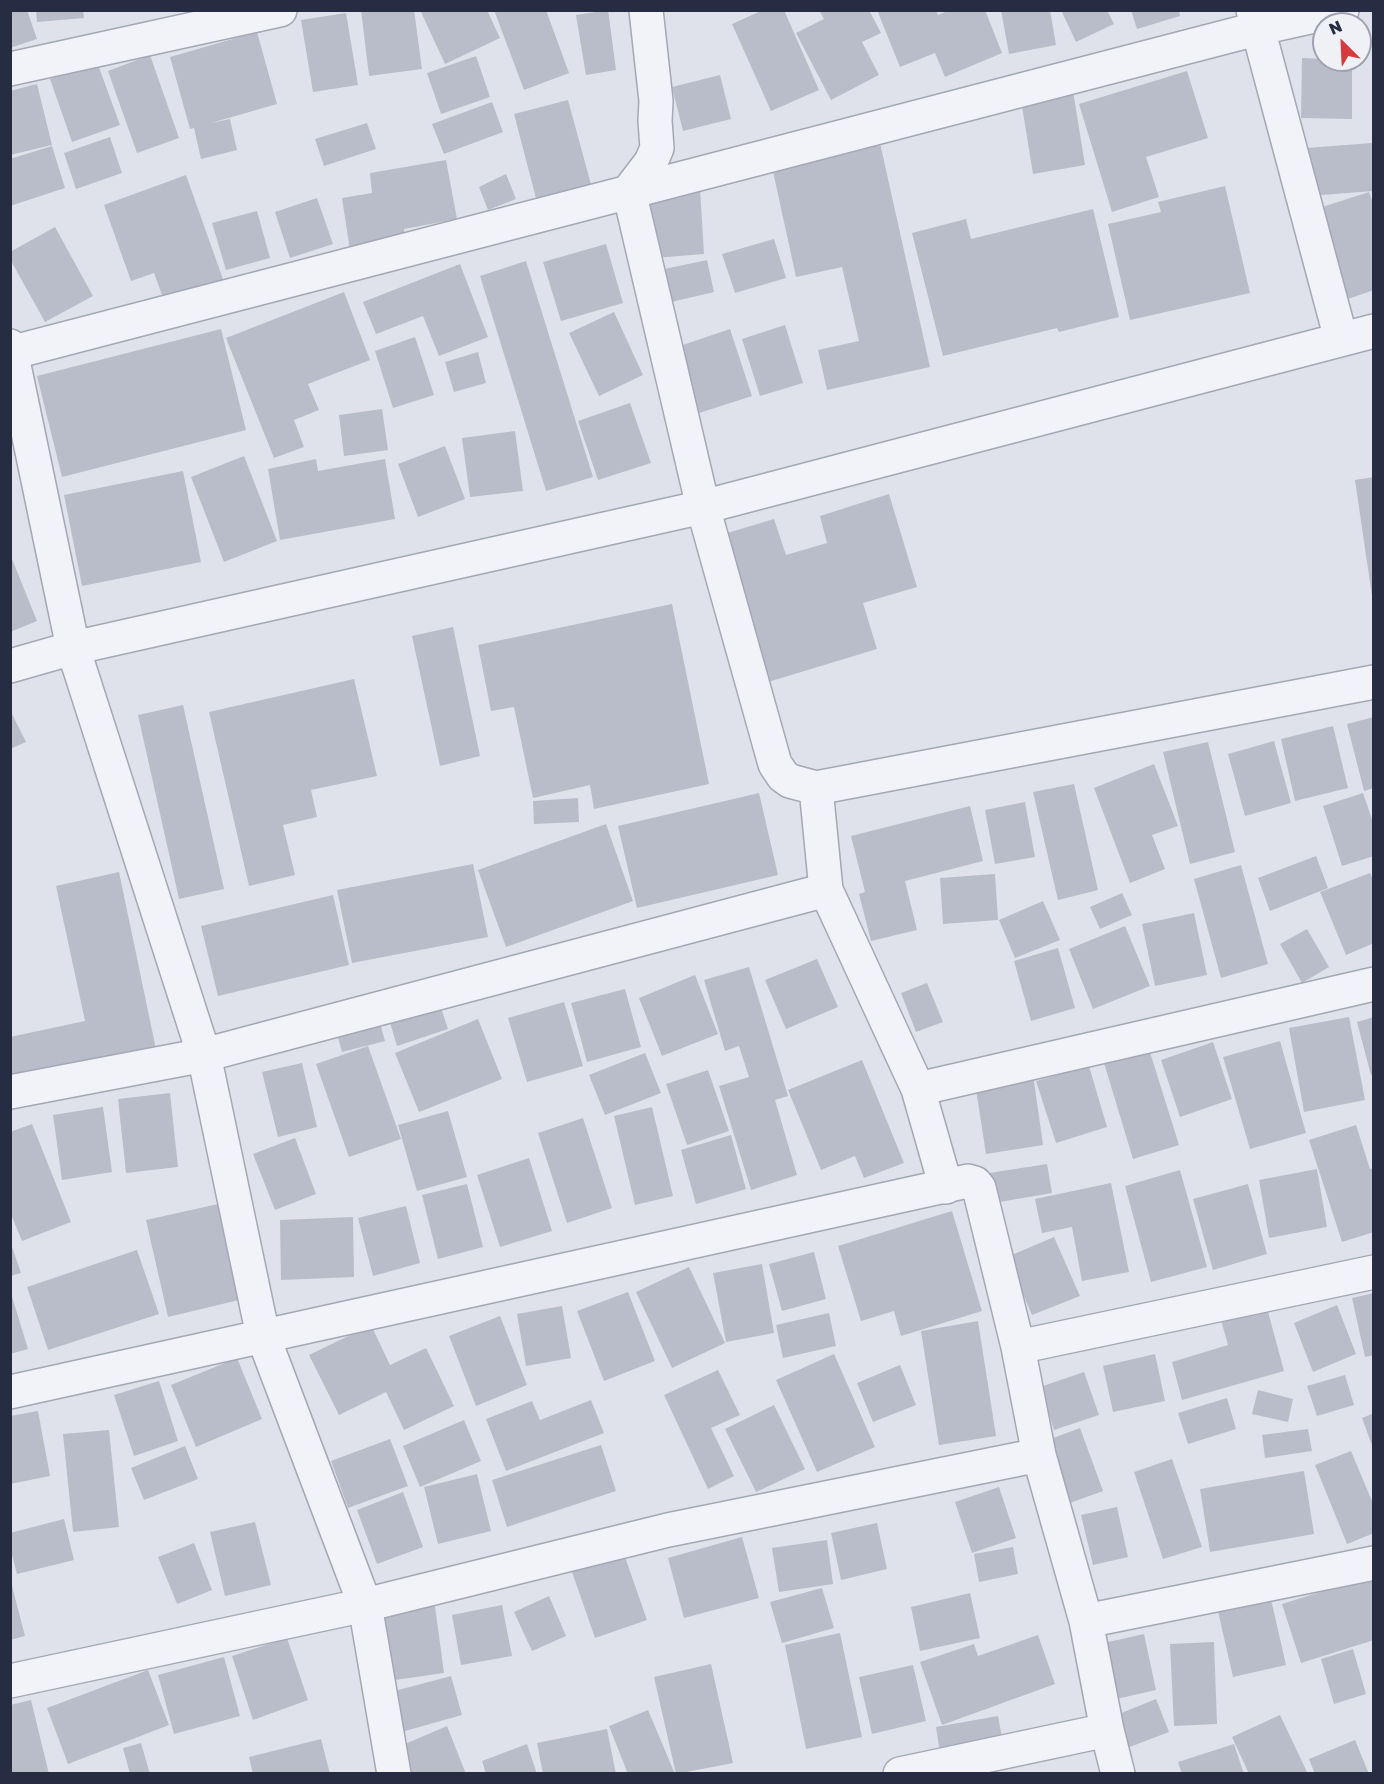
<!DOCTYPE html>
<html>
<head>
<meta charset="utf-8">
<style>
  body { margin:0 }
  #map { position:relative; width:1384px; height:1784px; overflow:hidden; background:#dfe2ea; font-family:"Golos Text",sans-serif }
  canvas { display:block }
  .frame { position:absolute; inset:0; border:12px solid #262d43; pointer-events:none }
  .north { position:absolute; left:1312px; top:12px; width:60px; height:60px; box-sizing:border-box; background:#eff1f7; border:2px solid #9fa3af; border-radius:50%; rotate:336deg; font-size:16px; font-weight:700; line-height:24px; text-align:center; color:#262d43 }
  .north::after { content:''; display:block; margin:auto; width:21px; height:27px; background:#db383e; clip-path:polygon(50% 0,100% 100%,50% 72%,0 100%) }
</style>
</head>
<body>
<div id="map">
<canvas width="1384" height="1784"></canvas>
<div class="frame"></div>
<div class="north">N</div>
</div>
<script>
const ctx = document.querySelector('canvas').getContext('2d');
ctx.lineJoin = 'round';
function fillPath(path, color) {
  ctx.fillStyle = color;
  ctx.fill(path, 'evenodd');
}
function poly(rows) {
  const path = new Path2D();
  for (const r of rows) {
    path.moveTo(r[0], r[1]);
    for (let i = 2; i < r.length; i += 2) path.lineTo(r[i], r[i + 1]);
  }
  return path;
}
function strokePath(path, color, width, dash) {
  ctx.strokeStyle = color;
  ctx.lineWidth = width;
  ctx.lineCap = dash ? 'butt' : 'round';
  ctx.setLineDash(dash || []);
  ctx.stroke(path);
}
fillPath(poly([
  [10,10,27,10,37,39,10,48],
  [36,10,83,10,84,18,37,22],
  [361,10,414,10,422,69,369,76],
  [420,10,487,10,500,38,445,64],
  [494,10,546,10,569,73,524,90],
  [608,10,616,70,586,75,576,15],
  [763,10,784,10,819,90,771,111,732,24],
  [819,10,869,10,881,33,862,42,879,75,831,100,796,33,824,19],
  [877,10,936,10,938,15,950,10,985,10,1002,53,945,77,935,53,900,67],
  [1001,10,1050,10,1056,45,1009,54],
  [1061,10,1107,10,1114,24,1076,42],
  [1131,10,1179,10,1180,16,1137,29],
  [346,13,358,85,313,92,301,20],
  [257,32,277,104,211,123,230,119,237,150,201,159,194,128,190,129,170,57],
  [150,55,179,138,137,153,108,71],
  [476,56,490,97,441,114,427,73],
  [1302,58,1352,60,1352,119,1301,118],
  [97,62,120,125,72,142,50,79],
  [1187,71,1208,138,1146,157,1159,197,1112,212,1079,104],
  [720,75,731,119,683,131,672,87],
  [37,84,52,145,10,155,10,91],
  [1073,91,1085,165,1033,174,1021,100],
  [568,100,592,188,537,202,514,114],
  [492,102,503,132,444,154,432,124],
  [367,123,376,149,324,166,315,139],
  [110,137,122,173,76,189,64,153],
  [880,143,930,367,827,390,818,350,859,341,842,267,796,277,772,167],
  [1372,143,1374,191,1308,196,1306,148],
  [52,146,65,188,10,206,10,159],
  [446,160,457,219,404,229,405,240,350,250,342,198,372,193,370,173],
  [506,174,516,199,488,210,479,187],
  [186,175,224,282,165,303,154,273,131,281,104,205],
  [1225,186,1250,293,1130,320,1108,224,1161,212,1158,202],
  [700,189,704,254,654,258,650,193],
  [1369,192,1374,206,1374,290,1342,301,1313,210],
  [317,198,333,244,290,258,275,212],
  [1093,209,1119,317,1059,332,1057,328,943,356,912,233,966,219,971,239],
  [257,211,270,258,226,270,212,223],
  [55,227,93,296,45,322,10,259,10,252],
  [774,239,786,278,735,293,722,254],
  [606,244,623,303,561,321,543,262],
  [707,260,714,292,667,303,660,270],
  [526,261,593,477,546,491,480,276],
  [460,264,488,337,439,356,423,316,376,334,363,302],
  [344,292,370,360,308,384,319,410,294,420,304,447,274,458,226,338],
  [614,312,643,375,599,396,569,333],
  [785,325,803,383,760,396,742,339],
  [221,329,246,430,62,477,37,376],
  [730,329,752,396,696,414,674,348],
  [415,337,434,395,393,408,375,351],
  [478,352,486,383,454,392,445,362],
  [630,403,651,463,598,480,578,421],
  [382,409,388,450,344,456,339,415],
  [515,431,523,491,470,497,462,438],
  [445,446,465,499,418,517,398,464],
  [244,456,277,541,224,562,191,477],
  [316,459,318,471,385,459,395,519,280,540,268,469],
  [183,471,201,562,82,586,64,495],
  [1374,477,1374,596,1372,596,1355,480],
  [889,494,917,587,863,603,877,649,768,682,724,534,774,519,786,555,827,543,820,516],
  [10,554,37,621,10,632],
  [672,604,709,784,594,809,590,785,533,798,514,707,491,711,478,645],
  [453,627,480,756,440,766,412,636],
  [354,679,377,776,311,790,317,817,283,825,295,875,249,886,209,712],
  [183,705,224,889,179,899,138,715],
  [10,710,26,742,10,749],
  [1374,717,1374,788,1364,791,1347,724],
  [1333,726,1348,788,1295,801,1281,739],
  [1274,741,1291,803,1245,816,1228,754],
  [1208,742,1235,852,1190,864,1163,752],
  [1154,764,1178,826,1152,835,1165,869,1130,883,1094,788],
  [1074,784,1098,890,1058,900,1033,792],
  [759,793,778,875,637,908,618,826],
  [1363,793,1374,825,1374,856,1342,866,1323,806],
  [578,798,579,822,534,824,533,801],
  [1025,802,1035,857,995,864,985,810],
  [970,806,983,861,905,881,917,930,871,941,859,894,865,892,851,836],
  [606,824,633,901,506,947,478,870],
  [1316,856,1328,888,1270,911,1258,878],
  [473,864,488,937,352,963,337,890],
  [1241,865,1268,964,1221,978,1194,879],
  [119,872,157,1054,10,1086,10,1037,85,1021,56,886],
  [1370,873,1374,882,1374,943,1346,955,1320,892],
  [995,874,998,920,943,924,940,878],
  [1122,893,1132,915,1100,929,1090,907],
  [333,895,349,965,218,996,201,926],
  [1043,901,1060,940,1015,958,999,920],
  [1194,913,1207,975,1155,986,1142,924],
  [1125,926,1150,986,1093,1009,1069,949],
  [1307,929,1329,967,1302,983,1280,944],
  [1058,948,1075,1008,1031,1021,1014,961],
  [817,959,838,1007,786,1029,765,980],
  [749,967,788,1096,775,1100,797,1175,751,1190,719,1086,749,1077,739,1046,725,1051,704,980],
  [695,975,718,1034,662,1056,639,998],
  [927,983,943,1022,916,1032,901,993],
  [625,989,641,1047,587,1062,571,1003],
  [439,1002,448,1029,397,1046,389,1019],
  [564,1002,583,1066,527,1082,508,1018],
  [378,1016,385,1041,342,1052,335,1027],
  [1349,1017,1365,1100,1304,1112,1289,1028],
  [1374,1017,1374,1074,1371,1075,1357,1022],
  [478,1019,502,1079,419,1112,395,1053],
  [1280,1041,1306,1133,1250,1149,1223,1057],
  [1213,1042,1232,1099,1180,1117,1161,1060],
  [368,1046,401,1139,349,1157,316,1064],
  [1149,1049,1179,1145,1133,1159,1104,1063],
  [645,1053,661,1093,605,1115,589,1075],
  [862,1060,904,1163,864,1178,855,1156,821,1170,788,1090],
  [302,1063,317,1127,278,1137,262,1072],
  [1089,1066,1107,1127,1056,1143,1036,1081],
  [708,1070,729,1131,687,1145,666,1084],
  [1033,1074,1043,1145,986,1154,975,1083],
  [170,1093,178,1167,126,1173,118,1099],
  [103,1107,112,1172,62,1180,53,1115],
  [652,1107,673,1196,635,1205,614,1116],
  [448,1111,467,1177,417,1191,398,1125],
  [583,1118,612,1208,567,1223,538,1133],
  [32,1124,71,1222,22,1241,10,1212,10,1132],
  [1356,1125,1370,1169,1374,1168,1374,1232,1342,1242,1309,1140],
  [731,1135,746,1189,696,1204,681,1150],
  [295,1138,316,1194,275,1210,253,1154],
  [529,1158,552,1231,500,1247,477,1175],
  [1047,1164,1052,1193,988,1204,983,1174],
  [1317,1169,1327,1227,1269,1238,1259,1180],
  [1180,1170,1207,1267,1151,1282,1125,1186],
  [1111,1183,1129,1272,1082,1281,1072,1227,1042,1233,1035,1199],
  [467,1184,483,1247,438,1259,422,1195],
  [1248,1184,1267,1254,1213,1270,1193,1199],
  [218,1204,239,1300,168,1317,146,1220],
  [406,1206,420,1263,373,1276,358,1218],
  [952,1211,982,1311,901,1336,894,1311,861,1321,838,1246],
  [353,1217,354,1277,281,1280,280,1220],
  [1054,1237,1080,1296,1032,1315,1007,1257],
  [10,1241,21,1273,10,1276],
  [137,1250,159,1314,48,1350,27,1287],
  [814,1252,826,1299,782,1311,769,1264],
  [762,1264,774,1333,726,1342,713,1273],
  [689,1267,725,1343,672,1368,636,1292],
  [10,1290,28,1349,10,1354],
  [628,1292,655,1361,604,1381,577,1311],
  [1374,1293,1374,1355,1365,1357,1352,1298],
  [1337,1305,1356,1354,1313,1372,1294,1323],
  [562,1306,571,1358,526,1366,517,1314],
  [1267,1308,1284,1371,1182,1400,1172,1362,1228,1345,1221,1320],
  [829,1313,836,1346,783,1358,776,1325],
  [500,1316,527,1385,476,1406,449,1336],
  [978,1321,996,1436,939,1445,921,1331],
  [371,1325,390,1365,426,1348,454,1406,404,1430,386,1392,339,1415,309,1355],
  [834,1354,875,1447,817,1472,776,1380],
  [1155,1354,1165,1401,1113,1412,1103,1366],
  [237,1358,262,1419,196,1447,171,1385],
  [900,1365,916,1405,873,1422,857,1383],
  [718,1370,740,1415,711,1428,734,1476,708,1489,664,1395],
  [1084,1372,1099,1415,1054,1430,1040,1387],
  [1345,1375,1354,1405,1317,1416,1307,1386],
  [159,1381,178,1441,134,1456,114,1395],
  [1258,1390,1293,1399,1288,1422,1252,1414],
  [1227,1398,1236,1429,1188,1444,1178,1413],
  [591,1400,604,1433,506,1471,486,1419,532,1401,540,1420],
  [774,1405,805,1469,756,1492,725,1429],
  [38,1411,50,1476,10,1484,10,1416],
  [1374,1413,1374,1448,1373,1448,1362,1418],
  [464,1420,481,1461,420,1487,403,1446],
  [1080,1428,1103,1491,1070,1503,1048,1440],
  [1308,1429,1312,1451,1265,1458,1262,1435],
  [109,1430,119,1527,73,1532,63,1434],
  [390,1439,408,1486,348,1508,331,1461],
  [601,1445,616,1491,507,1527,492,1480],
  [185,1446,198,1479,144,1500,131,1468],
  [1351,1451,1374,1506,1374,1533,1347,1544,1315,1465],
  [1172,1459,1202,1547,1163,1559,1134,1472],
  [1304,1471,1314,1534,1210,1552,1200,1489],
  [477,1474,491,1531,438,1544,424,1487],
  [999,1487,1016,1538,972,1553,955,1502],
  [403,1492,423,1547,377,1564,357,1510],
  [1117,1507,1128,1557,1093,1565,1081,1515],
  [64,1519,74,1560,17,1574,10,1547,10,1533],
  [255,1522,271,1585,225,1596,210,1532],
  [877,1523,887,1569,841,1580,831,1533],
  [742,1537,759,1598,684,1618,668,1558],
  [827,1540,833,1584,779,1592,772,1548],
  [194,1543,212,1590,177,1604,158,1557],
  [1013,1547,1018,1574,979,1582,974,1554],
  [624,1554,647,1620,595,1638,572,1572],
  [1374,1575,1374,1640,1301,1663,1282,1604],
  [11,1582,25,1636,10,1640,10,1583],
  [822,1588,834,1628,782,1643,770,1602],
  [970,1593,980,1638,920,1651,911,1607],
  [1270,1595,1286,1665,1233,1677,1217,1607],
  [549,1596,566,1636,532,1651,514,1612],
  [502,1605,512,1656,461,1665,452,1615],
  [435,1606,444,1673,388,1681,379,1613],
  [840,1633,862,1737,806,1749,785,1645],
  [1144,1634,1156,1690,1112,1700,1099,1644],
  [1038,1635,1055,1684,942,1725,920,1662,974,1644,978,1656],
  [287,1638,308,1700,253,1720,232,1656],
  [1214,1642,1217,1724,1174,1726,1170,1644],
  [1353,1649,1366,1694,1334,1704,1321,1659],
  [224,1657,240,1716,174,1734,158,1675],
  [711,1664,733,1763,676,1774,654,1677],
  [913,1665,926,1721,872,1734,859,1677],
  [148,1670,169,1725,68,1764,47,1708],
  [451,1676,462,1715,398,1733,387,1693],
  [1156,1699,1169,1732,1127,1748,1114,1716],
  [31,1700,49,1774,10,1774,10,1705],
  [648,1710,675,1774,628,1774,609,1726],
  [1280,1715,1308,1774,1249,1774,1232,1737],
  [998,1716,1003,1743,940,1753,936,1727],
  [447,1726,466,1774,409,1774,398,1747],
  [607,1729,616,1774,543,1774,537,1743],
  [321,1739,330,1774,253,1774,249,1757],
  [1355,1740,1369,1774,1315,1774,1309,1759],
  [141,1743,150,1774,130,1774,123,1748],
  [527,1744,537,1774,486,1774,482,1761],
  [1234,1744,1244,1774,1182,1774,1178,1762]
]), '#b9bdca');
const minor = poly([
  [646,10,656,101,655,121,657,148,651,162,629,191,703,507,775,764,783,776,790,781,816,788,1374,682],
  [1253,10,1341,339],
  [10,69,280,10],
  [10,346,73,648,204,1055,263,1336,365,1605,394,1774],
  [10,353,1256,29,1342,10],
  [10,666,73,648,703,507,1374,331],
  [816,788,826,890,918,1089,946,1187],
  [918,1089,1374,984],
  [10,1092,204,1055,826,890],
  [1018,1347,1374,1272],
  [10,1392,968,1181,975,1183,979,1188,1018,1347,1039,1455,1086,1621,1107,1730,1118,1774],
  [1086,1621,1374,1563],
  [10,1681,365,1605,668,1530,1039,1455],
  [900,1774,1107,1730]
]);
strokePath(minor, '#a4a8b5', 36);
strokePath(minor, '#f2f3f8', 33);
</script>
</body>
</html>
